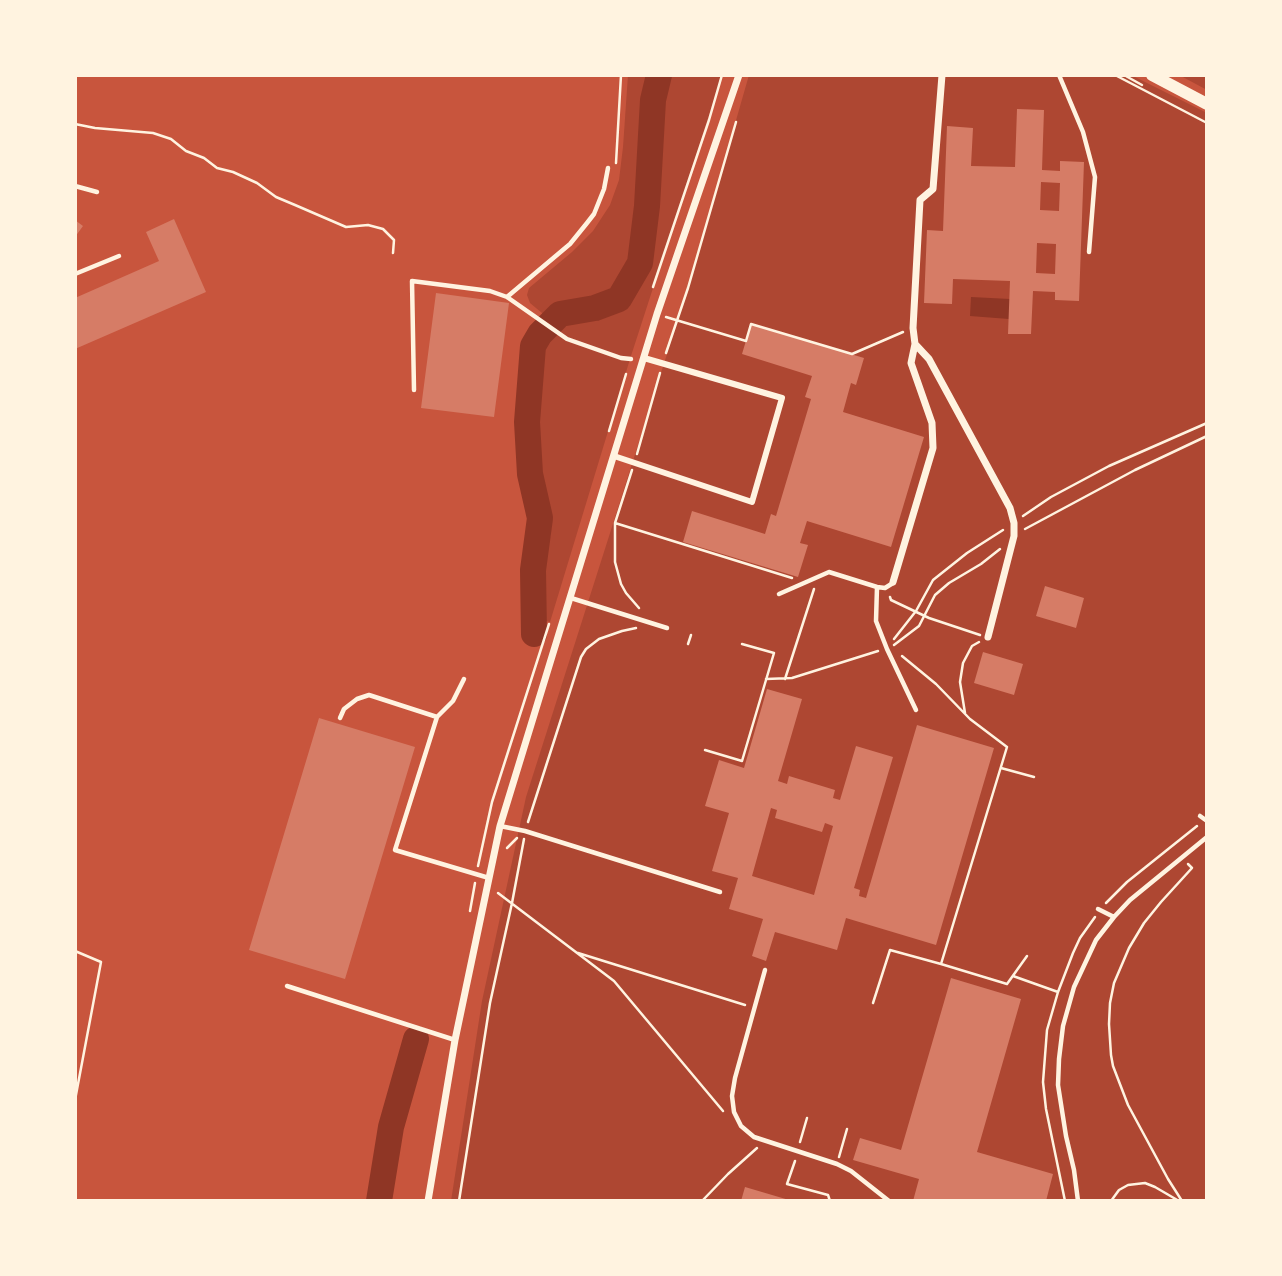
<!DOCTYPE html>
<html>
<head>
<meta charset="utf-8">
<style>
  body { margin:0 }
  #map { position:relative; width:1282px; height:1276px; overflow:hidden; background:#c8553d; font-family:"Libre Baskerville",serif }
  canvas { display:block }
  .frame { position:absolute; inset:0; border:77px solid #fff3e0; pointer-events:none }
</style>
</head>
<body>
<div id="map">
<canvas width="1282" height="1276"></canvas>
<div class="frame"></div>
</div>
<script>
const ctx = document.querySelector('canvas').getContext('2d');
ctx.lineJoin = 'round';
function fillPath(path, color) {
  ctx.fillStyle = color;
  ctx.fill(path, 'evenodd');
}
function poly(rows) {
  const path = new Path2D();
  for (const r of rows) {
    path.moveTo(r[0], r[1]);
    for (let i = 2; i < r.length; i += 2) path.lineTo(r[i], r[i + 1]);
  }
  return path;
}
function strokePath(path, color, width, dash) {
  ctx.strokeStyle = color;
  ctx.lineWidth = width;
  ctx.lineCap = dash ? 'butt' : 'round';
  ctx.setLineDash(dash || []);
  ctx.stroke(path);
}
fillPath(poly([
  [628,75,722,75,630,359,550,622,538,619,539,591,551,533,549,512,544,499,539,474,534,431,542,347,542,313,530,303,527,295,529,288,572,252,593,231,610,205,619,180,623,147],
  [749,75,1131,75,1207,113,1207,1201,451,1201,482,1001,526,797,688,288],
  [1179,75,1207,75,1207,90,1194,83]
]), '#ae4732');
fillPath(poly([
  [971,297,1010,299,1009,319,970,316]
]), '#8f3625');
strokePath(poly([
  [534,634,533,570,540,518,530,474,527,422,533,346,540,334,560,314,595,308,619,299,640,263,647,206,653,100,659,75],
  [379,1201,391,1127,416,1039]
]), '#8f3625', 26);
fillPath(poly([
  [1017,109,1044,110,1042,170,1060,171,1060,161,1084,162,1079,301,1055,300,1055,292,1033,291,1031,334,1008,334,1010,281,953,279,952,304,924,303,927,230,943,231,947,126,973,128,971,166,1015,167],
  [1041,182,1060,183,1059,211,1040,210],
  [1037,243,1056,244,1055,274,1036,273],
  [174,219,206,292,75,349,75,298,159,261,146,232],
  [75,220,83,226,75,237],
  [436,293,509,303,494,417,421,408],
  [751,324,864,358,856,385,851,383,843,412,924,437,891,547,807,521,800,543,808,545,798,577,683,542,692,511,765,534,771,514,776,516,811,399,805,397,812,376,742,354],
  [1045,586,1084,598,1076,628,1036,616],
  [983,652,1023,664,1014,695,974,683],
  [767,689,802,699,778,781,787,784,789,776,835,790,833,798,840,800,856,746,893,757,854,888,860,890,859,896,866,898,917,725,994,748,936,945,846,918,837,950,775,932,766,961,752,956,763,919,729,909,738,878,712,871,729,813,705,806,719,760,744,768],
  [771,808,777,810,775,818,822,832,825,823,833,826,814,895,752,876],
  [319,718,415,747,345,979,249,950],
  [951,978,1021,999,977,1152,1053,1174,1046,1201,913,1201,919,1179,853,1160,860,1138,901,1150],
  [745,1187,789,1200,788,1201,741,1201]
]), '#d67c66');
strokePath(poly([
  [1115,75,1207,123],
  [1124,75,1142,85],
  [75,124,95,128,153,133,171,139,186,151,204,158,217,168,233,172,257,183,276,197,295,205,346,227,368,225,383,229,394,240,393,253],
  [616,163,621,75],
  [653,287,709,120,722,75],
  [666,317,746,341,751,324,852,354,903,332],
  [666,353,688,288,736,122],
  [609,431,626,374],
  [637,454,660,373],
  [632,470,615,523,615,562,621,584,626,593,639,608],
  [1023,516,1051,497,1109,466,1207,423],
  [615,523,792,578],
  [1025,529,1135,470,1207,436],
  [890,597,891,600,929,618,980,635],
  [894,639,916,611,933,580,967,553,1003,530],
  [688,644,691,635],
  [894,645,919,626,935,595,949,583,981,564,1000,549],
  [902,656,936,684,970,719,1007,747,941,964,1007,984,1027,956],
  [766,679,792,678,878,651],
  [785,679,814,589],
  [965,713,960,682,963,663,972,646,979,642],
  [705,750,742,761,774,653,742,644],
  [1001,768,1034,777],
  [528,822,581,657,586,649,599,639,622,631,636,628],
  [507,848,517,838],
  [478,866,492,802,549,624],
  [498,893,614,981,723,1111],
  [1106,903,1127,882,1197,826],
  [470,911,475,883],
  [75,951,101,962,75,1100],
  [578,953,745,1005],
  [1013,976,1058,992],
  [873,1003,890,950,941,964],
  [800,1142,807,1118],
  [839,1157,847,1129],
  [795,1161,787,1184,828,1195,830,1201],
  [459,1201,490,1003,512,903,524,839],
  [702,1201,728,1174,757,1148],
  [1065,1201,1046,1109,1043,1082,1047,1030,1058,992,1073,953,1080,938,1095,917],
  [1111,1201,1119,1190,1128,1185,1145,1183,1155,1187,1179,1201],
  [1182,1201,1168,1179,1128,1105,1113,1066,1111,1055,1109,1024,1110,1003,1114,983,1129,948,1144,923,1161,902,1192,868,1188,864]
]), '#fff3e0', 2.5);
strokePath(poly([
  [1059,75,1083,132,1095,177,1089,252],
  [75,186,97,192],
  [75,274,119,256],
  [507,297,570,244,587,223,594,214,604,189,608,168],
  [414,390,412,281,490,291,507,297,567,339,621,358,631,359],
  [877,587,876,621,887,649,916,710],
  [779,594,829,572,877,587,885,588,893,583],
  [571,598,667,628],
  [464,679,453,701,437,717,395,850,489,878],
  [340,718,344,709,357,699,369,695,437,717],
  [1200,816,1207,821],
  [500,826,525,831,720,892],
  [1098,909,1114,917],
  [765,970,735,1078,732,1096,734,1112,741,1126,754,1137,837,1164,851,1171,889,1201],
  [287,986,455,1040],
  [1078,1201,1074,1170,1066,1136,1058,1085,1059,1059,1063,1026,1074,987,1096,940,1114,917,1130,900,1207,837]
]), '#fff3e0', 4.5);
strokePath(poly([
  [614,456,752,502,782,398,644,358]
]), '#fff3e0', 6);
strokePath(poly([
  [942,75,933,189,920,200,913,328,915,344,929,359,1010,508,1014,523,1014,536,988,637],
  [893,582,933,448,932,423,911,363,915,344],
  [428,1201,455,1040,500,826,657,314,739,75]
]), '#fff3e0', 7);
strokePath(poly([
  [1152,75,1207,104]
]), '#fff3e0', 12);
</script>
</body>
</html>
